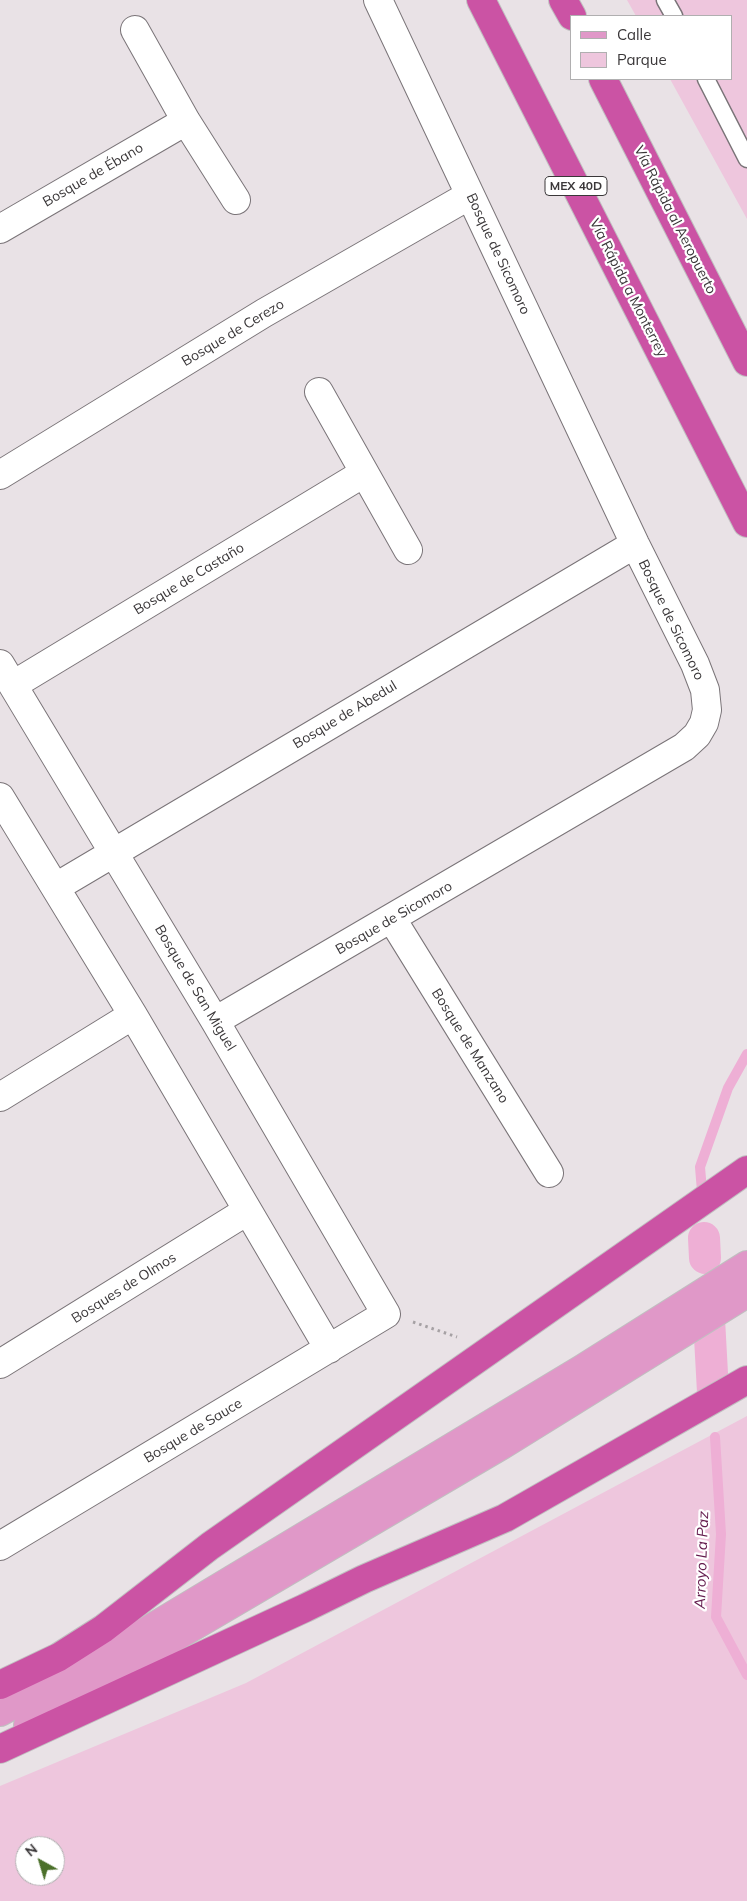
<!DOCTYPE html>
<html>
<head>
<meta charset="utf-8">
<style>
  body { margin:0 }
  #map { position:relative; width:747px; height:1901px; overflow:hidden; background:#e9e2e6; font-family:Mulish,sans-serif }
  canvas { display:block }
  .legend { position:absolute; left:570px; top:15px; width:162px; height:65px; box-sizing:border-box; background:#fff; border:1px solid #b0afb0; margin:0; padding:6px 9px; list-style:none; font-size:15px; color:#3a3739 }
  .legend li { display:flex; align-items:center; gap:10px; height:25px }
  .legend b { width:25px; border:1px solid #b0afb0 }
  .north { position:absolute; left:15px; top:1836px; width:50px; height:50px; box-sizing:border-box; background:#fff; border:1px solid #b0afb0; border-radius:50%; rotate:321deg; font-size:14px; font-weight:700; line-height:20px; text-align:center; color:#3a3739 }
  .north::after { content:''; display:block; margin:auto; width:18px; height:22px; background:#4b702a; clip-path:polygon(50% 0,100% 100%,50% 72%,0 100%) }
</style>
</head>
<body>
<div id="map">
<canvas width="747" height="1901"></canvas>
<ul class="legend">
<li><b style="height:6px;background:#e098c8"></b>Calle</li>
<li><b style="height:14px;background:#eec6dd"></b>Parque</li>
</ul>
<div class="north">N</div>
</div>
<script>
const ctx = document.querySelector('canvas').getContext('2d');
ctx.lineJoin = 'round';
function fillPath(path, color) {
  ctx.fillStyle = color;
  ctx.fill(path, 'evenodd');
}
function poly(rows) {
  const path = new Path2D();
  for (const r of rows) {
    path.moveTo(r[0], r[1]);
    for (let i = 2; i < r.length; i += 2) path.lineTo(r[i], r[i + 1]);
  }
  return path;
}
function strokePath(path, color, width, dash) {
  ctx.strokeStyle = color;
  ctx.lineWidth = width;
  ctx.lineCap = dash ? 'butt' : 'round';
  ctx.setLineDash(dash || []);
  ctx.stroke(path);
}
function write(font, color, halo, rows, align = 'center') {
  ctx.font = font + ' Mulish,sans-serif';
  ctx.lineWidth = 4.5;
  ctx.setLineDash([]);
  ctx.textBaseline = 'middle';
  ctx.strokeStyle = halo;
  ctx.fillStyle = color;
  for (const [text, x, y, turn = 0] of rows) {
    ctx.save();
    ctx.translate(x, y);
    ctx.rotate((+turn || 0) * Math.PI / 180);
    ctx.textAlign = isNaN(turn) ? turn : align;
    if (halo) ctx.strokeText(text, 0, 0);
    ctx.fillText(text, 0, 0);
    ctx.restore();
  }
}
fillPath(poly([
  [627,0,747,0,747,219,670,79,731,79,731,16,636,16],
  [747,1416,747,1901,0,1901,0,1786,246,1683],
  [25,1846,55,1846,55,1876,25,1876]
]), '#eec6dd');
strokePath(poly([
  [702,1191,700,1167,728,1088,747,1054],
  [715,1437,721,1534,716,1617,747,1675]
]), '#eeafd5', 10);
strokePath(poly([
  [704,1238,705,1258],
  [709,1319,713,1392]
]), '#eeafd5', 32);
const lane = poly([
  [665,0,674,16],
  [706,79,747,159]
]);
const street = poly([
  [135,30,186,121,236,200],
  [0,229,186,121],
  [319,392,408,550],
  [0,475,264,313,470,195],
  [0,664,215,1021,386,1314,0,1546],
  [13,685,364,473],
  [0,797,133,1015,329,1349],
  [56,887,635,544],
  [392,919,549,1173],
  [215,1021,684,747,697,735,704,723,707,710,705,690,695,664,635,544,378,0],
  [0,1097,133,1015],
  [0,1364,247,1211]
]);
const primary = poly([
  [0,1712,130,1641,582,1369,747,1265],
  [28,1725,119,1670,502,1445,747,1293]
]);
const highway = poly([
  [481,0,747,523],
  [563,0,572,16],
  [603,79,747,362],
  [0,1685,59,1657,103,1629,210,1546,747,1170],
  [0,1749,305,1608,364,1579,505,1518,747,1380]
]);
strokePath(lane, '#7a7478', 19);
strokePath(street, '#7a7478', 30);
strokePath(primary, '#c0bfc0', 30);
strokePath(highway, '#c0bfc0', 30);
strokePath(poly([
  [413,1322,457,1337]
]), '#a6a1a4', 3, [2.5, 4]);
strokePath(lane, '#fff', 16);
strokePath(street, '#fff', 28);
strokePath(primary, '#e098c8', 28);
strokePath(highway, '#cb53a4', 28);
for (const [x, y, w] of [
  [576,186,62]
]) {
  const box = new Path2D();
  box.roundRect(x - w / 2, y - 9.5, w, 19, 4);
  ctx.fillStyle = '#fff';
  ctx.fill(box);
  strokePath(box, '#3a3739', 1);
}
write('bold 12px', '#3a3739', null, [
  ["MEX 40D",576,186]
]);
write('14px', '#3a3739', '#fff', [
  ["Bosque de Ébano",93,175,-30],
  ["Vía Rápida al Aeropuerto",675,220,63],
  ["Bosque de Sicomoro",498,254,65],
  ["Vía Rápida a Monterrey",628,288,63],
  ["Bosque de Cerezo",233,333,-31],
  ["Bosque de Castaño",189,579,-31],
  ["Bosque de Sicomoro",671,620,64],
  ["Bosque de Abedul",345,715,-31],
  ["Bosque de Sicomoro",394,918,-30],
  ["Bosque de San Miguel",195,988,59],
  ["Bosque de Manzano",470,1046,58],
  ["Bosques de Olmos",124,1288,-32],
  ["Bosque de Sauce",193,1431,-31]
]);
write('italic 15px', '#641c4e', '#fff', [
  ["Arroyo La Paz",702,1560,-88]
]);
</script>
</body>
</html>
